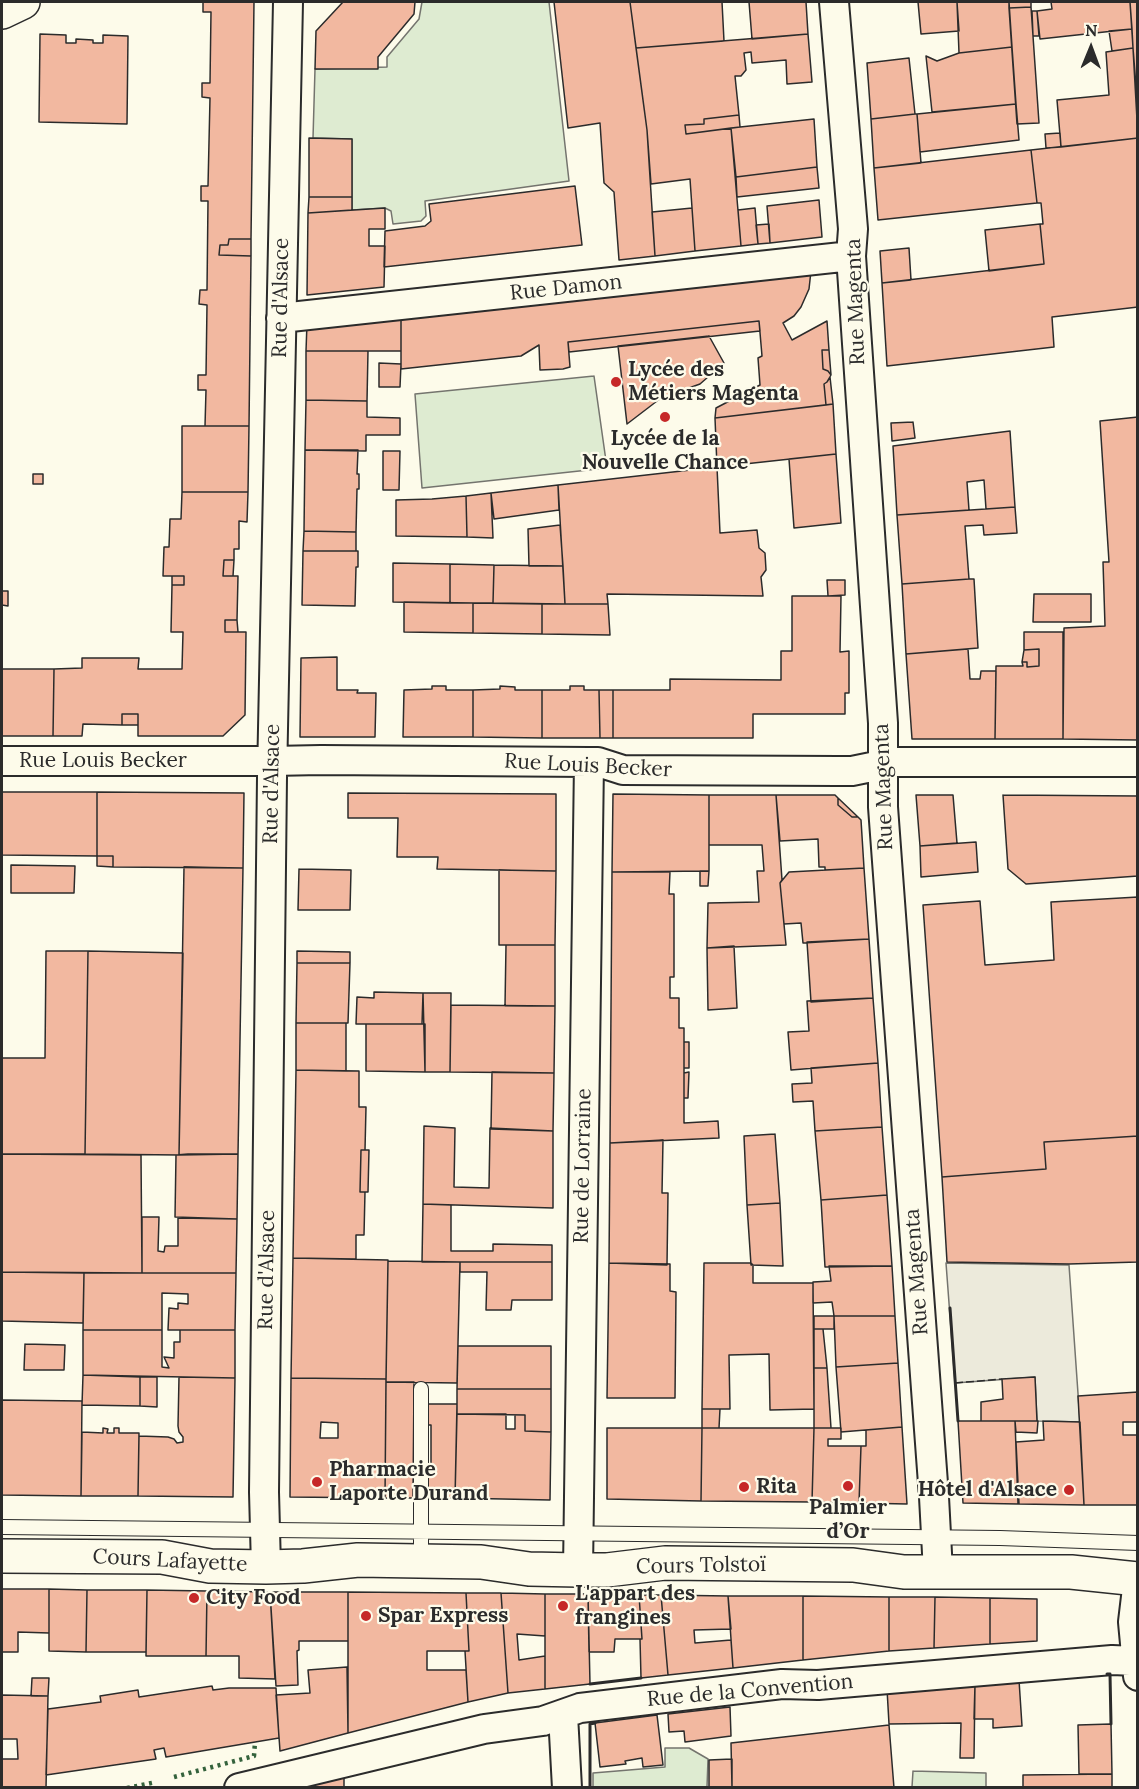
<!DOCTYPE html>
<html>
<head>
<meta charset="utf-8">
<style>
  body { margin:0 }
  #map { position:relative; width:1139px; height:1789px; overflow:hidden; background:#fdfbea; font-family:Lora,serif }
  canvas { display:block }
  .frame { position:absolute; inset:0; border:3px solid #2b2b2b; pointer-events:none }
  .north { position:absolute; left:1061px; top:18px; width:60px; height:60px; -webkit-text-stroke:4px #fdfbea; paint-order:stroke; rotate:1deg; font-size:16px; font-weight:700; line-height:24px; text-align:center; color:#2b2b2b }
  .north::after { content:''; display:block; margin:auto; width:21px; height:27px; background:#2b2b2b; clip-path:polygon(50% 0,100% 100%,50% 72%,0 100%) }
</style>
</head>
<body>
<div id="map">
<canvas width="1139" height="1789"></canvas>
<div class="frame"></div>
<div class="north">N</div>
</div>
<script>
const ctx = document.querySelector('canvas').getContext('2d');
ctx.lineJoin = 'round';
function fillPath(path, color) {
  ctx.fillStyle = color;
  ctx.fill(path, 'evenodd');
}
function poly(rows) {
  const path = new Path2D();
  for (const r of rows) {
    path.moveTo(r[0], r[1]);
    for (let i = 2; i < r.length; i += 2) path.lineTo(r[i], r[i + 1]);
  }
  return path;
}
function strokePath(path, color, width, dash) {
  ctx.strokeStyle = color;
  ctx.lineWidth = width;
  ctx.lineCap = dash ? 'butt' : 'round';
  ctx.setLineDash(dash || []);
  ctx.stroke(path);
}
function write(font, color, halo, rows, align = 'center') {
  ctx.font = font + ' Lora,serif';
  ctx.lineWidth = 4.5;
  ctx.setLineDash([]);
  ctx.textBaseline = 'middle';
  ctx.strokeStyle = halo;
  ctx.fillStyle = color;
  for (const [text, x, y, turn = 0] of rows) {
    ctx.save();
    ctx.translate(x, y);
    ctx.rotate((+turn || 0) * Math.PI / 180);
    ctx.textAlign = isNaN(turn) ? turn : align;
    if (halo) ctx.strokeText(text, 0, 0);
    ctx.fillText(text, 0, 0);
    ctx.restore();
  }
}
const green = poly([
  [422,2,549,2,569,181,425,201,426,216,421,221,393,224,391,211,385,208,352,210,352,139,313,138,315,69,387,67,387,57,419,19,422,2],
  [594,376,607,468,422,488,415,394,594,376],
  [665,1748,689,1748,708,1759,707,1787,593,1787,593,1773,665,1767,665,1748],
  [913,1771,986,1773,986,1787,912,1787,913,1771]
]);
fillPath(green, '#deebd1');
strokePath(green, '#74746e', 1.5);
const parking = poly([
  [946,1263,1069,1265,1080,1422,1037,1421,1035,1377,955,1383,946,1263]
]);
fillPath(parking, '#eceadb');
strokePath(parking, '#74746e', 1.5);
const building = poly([
  [203,2,254,2,251,239,229,239,228,245,220,245,219,255,251,256,249,426,205,426,206,390,198,390,198,375,206,375,207,305,199,304,200,290,207,290,208,201,201,201,201,186,208,186,210,98,202,97,202,83,210,83,211,12,203,12,203,2],
  [343,2,415,2,414,14,378,57,378,69,315,69,316,31,343,2],
  [554,2,630,2,647,130,655,256,619,260,614,192,604,183,600,123,568,128,554,2],
  [630,2,722,2,724,41,636,48,630,2],
  [749,2,806,2,808,34,752,39,749,2],
  [918,2,957,2,959,31,921,34,918,2],
  [957,2,1009,2,1012,47,959,53,957,2],
  [1009,2,1031,2,1031,7,1009,8,1009,2],
  [1051,2,1130,2,1132,29,1040,39,1037,11,1052,9,1051,2],
  [1130,2,1138,2,1138,111,1133,48,1130,2],
  [1031,7,1039,123,1017,124,1009,8,1031,7],
  [1032,11,1037,11,1039,36,1033,36,1032,11],
  [1132,29,1133,48,1112,51,1109,31,1132,29],
  [40,34,66,35,66,43,76,43,76,39,93,40,93,43,103,43,103,35,128,36,127,124,39,122,40,34],
  [808,34,812,82,787,84,786,60,752,63,751,52,744,53,746,70,741,76,735,76,739,115,704,119,704,124,685,125,686,134,731,128,741,246,695,251,690,179,651,184,647,130,636,48,808,34],
  [1012,47,1016,104,932,112,926,56,937,61,959,53,1012,47],
  [1133,48,1138,138,1061,147,1057,100,1109,95,1106,52,1133,48],
  [909,58,915,114,871,119,867,63,909,58],
  [1016,104,1019,140,920,152,917,114,1016,104],
  [915,114,917,114,921,163,874,168,871,119,915,114],
  [739,115,740,127,686,134,685,125,704,124,704,119,739,115],
  [814,119,817,167,736,177,731,128,814,119],
  [1060,133,1061,147,1046,148,1045,134,1060,133],
  [309,138,352,139,352,197,309,197,309,138],
  [1138,138,1138,307,1052,317,1054,347,887,366,882,283,1044,264,1040,224,1043,224,1041,203,1037,203,1031,150,1138,138],
  [1031,150,1037,203,878,220,874,168,1031,150],
  [817,167,819,188,737,197,736,177,817,167],
  [575,186,582,245,384,267,385,231,425,226,431,221,429,204,575,186],
  [309,197,352,197,352,210,308,213,309,197],
  [819,200,822,237,770,243,767,206,819,200],
  [385,208,385,229,369,229,369,246,385,246,384,287,307,295,308,213,385,208],
  [692,208,695,251,655,256,652,212,692,208],
  [755,208,758,244,741,246,738,210,755,208],
  [769,224,770,243,758,244,756,225,769,224],
  [1040,224,1044,264,989,271,985,230,1040,224],
  [229,239,251,239,251,256,219,255,220,245,228,245,229,239],
  [909,248,911,280,882,283,880,251,909,248],
  [811,271,809,289,801,307,794,316,783,323,792,340,827,321,829,350,822,350,823,369,828,371,831,375,827,382,824,384,826,405,715,418,716,408,760,385,758,358,762,356,759,321,568,342,570,367,563,369,540,370,539,345,521,356,401,369,401,313,811,271],
  [401,313,401,351,306,351,307,323,401,313],
  [759,321,760,331,569,352,568,342,759,321],
  [709,336,724,363,700,384,661,398,627,424,618,346,709,336],
  [822,350,829,350,831,375,828,371,823,369,822,350],
  [306,351,368,351,367,401,306,400,306,351],
  [379,363,401,364,400,387,379,387,379,363],
  [830,377,833,404,826,405,824,384,827,382,830,377],
  [306,400,367,401,367,417,400,418,400,435,366,435,366,451,305,450,306,400],
  [833,404,836,454,717,467,715,418,833,404],
  [1138,417,1138,740,1063,739,1064,628,1105,626,1103,562,1109,562,1100,421,1138,417],
  [913,422,915,438,892,441,891,423,913,422],
  [182,426,249,426,248,492,182,492,182,426],
  [1010,431,1015,507,986,509,984,480,967,482,969,510,897,515,893,446,1010,431],
  [305,450,358,450,357,474,359,474,359,489,357,489,356,532,304,531,305,450],
  [383,451,400,451,399,490,383,490,383,451],
  [836,454,841,523,794,528,789,459,836,454],
  [717,467,720,533,757,530,759,548,765,553,766,570,761,577,763,596,607,594,608,604,565,604,558,485,717,467],
  [33,474,43,474,43,484,33,484,33,474],
  [558,485,559,510,494,519,491,493,558,485],
  [182,492,248,492,247,522,239,521,239,549,234,549,234,560,224,560,223,576,238,576,237,620,225,620,225,632,246,632,245,715,223,736,138,736,138,714,122,714,122,725,83,724,82,736,53,736,54,669,82,668,82,658,139,658,138,669,182,669,183,632,171,632,172,585,184,585,184,576,163,576,164,547,169,547,170,519,181,519,182,492],
  [491,493,493,538,467,537,466,496,491,493],
  [466,496,467,537,396,536,396,500,432,499,466,496],
  [1015,507,1017,533,984,535,983,525,965,526,969,579,902,584,897,515,1015,507],
  [560,525,563,566,529,566,528,529,560,525],
  [304,531,356,532,356,551,303,551,304,531],
  [303,551,358,551,358,567,356,567,355,606,302,605,303,551],
  [224,560,234,560,233,576,223,576,224,560],
  [393,563,450,564,450,603,393,602,393,563],
  [450,564,494,565,493,603,450,603,450,564],
  [494,565,563,566,565,604,493,603,494,565],
  [172,576,184,576,184,585,172,585,172,576],
  [969,579,974,579,978,648,906,654,902,584,969,579],
  [827,580,845,580,845,595,828,596,827,580],
  [2,591,8,591,8,606,2,605,2,591],
  [1034,594,1091,594,1091,622,1033,622,1034,594],
  [792,596,841,596,840,652,849,651,849,693,845,693,845,714,753,714,753,738,613,738,613,690,670,690,670,679,781,680,781,651,792,651,792,596],
  [404,602,473,603,473,633,404,632,404,602],
  [473,603,542,604,542,634,473,633,473,603],
  [542,604,608,604,610,635,542,634,542,604],
  [225,620,237,620,238,632,225,632,225,620],
  [1024,632,1063,632,1063,739,995,739,996,666,1023,666,1022,662,1027,662,1027,667,1039,666,1039,649,1024,650,1024,632],
  [968,649,970,679,980,679,981,671,996,671,995,739,912,739,906,654,968,649],
  [1039,649,1039,666,1027,667,1027,662,1022,662,1024,650,1039,649],
  [337,657,337,690,358,690,357,693,376,693,375,737,300,737,301,658,337,657],
  [2,669,54,669,53,736,2,736,2,669],
  [432,686,446,686,446,690,473,690,473,737,403,737,404,690,432,689,432,686],
  [500,686,515,687,515,690,542,690,542,738,473,737,473,690,500,689,500,686],
  [570,686,584,686,584,690,599,690,600,738,542,738,542,690,570,690,570,686],
  [599,690,613,690,613,738,600,738,599,690],
  [122,714,138,714,138,725,122,725,122,714],
  [2,792,97,792,97,856,2,855,2,792],
  [97,792,244,793,243,868,113,867,113,856,97,856,97,792],
  [348,793,556,794,556,871,437,869,438,857,397,857,398,818,348,818,348,793],
  [613,794,709,795,709,871,612,872,613,794],
  [709,795,776,795,782,880,780,883,786,945,707,948,708,903,759,902,757,871,764,871,762,845,709,845,709,795],
  [776,795,835,795,838,798,838,805,852,817,858,817,861,820,864,868,825,870,825,867,819,867,818,839,780,841,776,795],
  [916,795,953,795,957,843,920,846,916,795],
  [1003,795,1138,796,1138,876,1026,884,1008,869,1003,795],
  [838,798,858,817,852,817,838,805,838,798],
  [976,842,978,872,921,877,920,846,976,842],
  [97,856,113,856,113,867,97,866,97,856],
  [11,865,75,866,74,893,11,893,11,865],
  [184,867,243,868,238,1154,179,1155,184,867],
  [864,868,869,939,803,943,801,923,784,924,780,883,789,872,864,868],
  [299,869,351,870,350,910,298,910,299,869],
  [499,870,556,871,555,945,499,945,499,870],
  [700,871,709,871,708,886,700,886,700,871],
  [612,872,670,872,669,894,674,894,674,977,670,977,670,998,679,998,679,1028,684,1028,684,1123,718,1121,719,1138,610,1143,612,872],
  [1138,897,1138,1136,1044,1142,1046,1169,942,1177,923,905,980,901,985,965,1054,960,1051,902,1138,897],
  [869,939,873,998,811,1002,807,942,869,939],
  [506,945,555,945,555,1006,505,1006,506,945],
  [734,946,737,1008,708,1010,707,948,734,946],
  [46,951,88,951,85,1154,2,1154,2,1058,45,1058,46,951],
  [88,951,183,953,179,1155,85,1154,88,951],
  [297,951,350,952,350,963,297,963,297,951],
  [297,963,350,963,348,1023,296,1023,297,963],
  [374,992,423,993,422,1024,356,1024,357,997,374,998,374,992],
  [423,993,451,993,450,1072,425,1072,423,993],
  [873,998,878,1063,791,1070,788,1032,809,1031,807,1001,873,998],
  [451,1005,555,1006,554,1073,450,1072,451,1005],
  [296,1023,346,1023,346,1071,296,1070,296,1023],
  [366,1024,425,1024,425,1072,366,1071,366,1024],
  [684,1042,689,1042,689,1068,684,1068,684,1042],
  [878,1063,882,1127,815,1131,813,1101,793,1102,792,1084,812,1083,811,1068,878,1063],
  [296,1070,359,1071,359,1107,366,1107,365,1150,361,1150,360,1192,365,1192,364,1235,356,1235,356,1259,293,1258,296,1070],
  [492,1072,554,1073,553,1131,491,1129,492,1072],
  [689,1072,688,1098,684,1098,684,1073,689,1072],
  [424,1126,455,1128,454,1187,489,1188,490,1128,553,1131,553,1208,423,1204,424,1126],
  [882,1127,887,1195,821,1200,815,1131,882,1127],
  [775,1134,780,1203,747,1205,744,1136,775,1134],
  [1138,1136,1138,1262,1069,1264,947,1262,942,1177,1046,1169,1044,1142,1138,1136],
  [663,1140,662,1193,668,1193,667,1265,609,1263,610,1143,663,1140],
  [361,1150,369,1150,368,1192,360,1192,361,1150],
  [2,1154,141,1155,142,1273,2,1272,2,1154],
  [188,1154,238,1154,237,1219,175,1217,176,1155,188,1154],
  [887,1195,892,1266,825,1267,821,1200,887,1195],
  [780,1203,783,1266,751,1265,747,1205,780,1203],
  [423,1204,451,1205,451,1251,493,1251,493,1244,552,1245,552,1262,422,1262,423,1204],
  [142,1217,159,1217,158,1251,164,1252,165,1246,178,1246,178,1218,237,1219,236,1273,142,1273,142,1217],
  [293,1258,388,1260,386,1379,291,1378,293,1258],
  [388,1261,460,1262,457,1383,386,1382,388,1261],
  [460,1262,552,1262,552,1300,512,1300,511,1310,486,1310,487,1272,460,1272,460,1262],
  [609,1263,670,1264,670,1291,676,1292,675,1398,607,1398,609,1263],
  [704,1263,751,1263,753,1265,753,1283,813,1283,814,1409,770,1410,769,1354,729,1355,730,1409,702,1409,704,1263],
  [829,1266,892,1266,895,1316,834,1316,832,1302,813,1303,813,1282,831,1281,829,1266],
  [2,1272,84,1273,83,1323,2,1321,2,1272],
  [84,1273,236,1273,235,1330,168,1330,169,1308,178,1309,178,1303,188,1304,188,1294,162,1293,162,1330,83,1330,84,1273],
  [814,1316,834,1316,834,1329,814,1329,814,1316],
  [834,1316,895,1316,898,1363,836,1367,834,1316],
  [814,1329,823,1329,827,1368,814,1368,814,1329],
  [83,1330,162,1330,162,1367,169,1368,164,1357,174,1358,174,1342,180,1342,180,1330,235,1330,235,1378,83,1375,83,1330],
  [25,1344,65,1345,64,1370,24,1370,25,1344],
  [458,1346,551,1346,551,1389,457,1389,458,1346],
  [898,1363,902,1427,841,1432,836,1367,898,1363],
  [814,1368,827,1368,831,1428,814,1428,814,1368],
  [83,1375,140,1377,140,1406,82,1405,83,1375],
  [140,1377,157,1377,157,1407,140,1406,140,1377],
  [179,1377,235,1378,233,1497,138,1496,139,1436,168,1437,174,1439,177,1443,183,1442,183,1437,179,1432,178,1426,179,1377],
  [1035,1377,1037,1421,981,1421,981,1402,1003,1399,1002,1379,1035,1377],
  [291,1378,386,1379,385,1498,290,1497,291,1378],
  [321,1422,338,1423,338,1438,320,1438,321,1422],
  [386,1382,414,1382,413,1498,385,1498,386,1382],
  [457,1389,551,1389,551,1432,525,1431,525,1415,457,1414,457,1389],
  [1138,1392,1138,1422,1123,1422,1123,1435,1138,1435,1138,1505,1084,1505,1078,1396,1138,1392],
  [2,1400,82,1401,81,1496,2,1495,2,1400],
  [427,1404,457,1404,455,1498,427,1498,427,1471,431,1471,431,1425,427,1425,427,1404],
  [702,1409,720,1409,719,1428,702,1428,702,1409],
  [457,1414,506,1414,506,1429,515,1429,515,1415,525,1415,525,1431,551,1432,550,1500,455,1498,457,1414],
  [958,1421,1015,1421,1018,1504,963,1503,958,1421],
  [1015,1421,1038,1421,1037,1433,1016,1432,1015,1421],
  [1043,1421,1080,1422,1084,1505,1019,1504,1016,1442,1044,1440,1043,1421],
  [902,1427,907,1504,859,1503,861,1446,866,1446,866,1430,902,1427],
  [103,1428,108,1429,107,1433,114,1433,114,1428,119,1428,119,1433,139,1433,138,1496,81,1496,82,1432,103,1433,103,1428],
  [607,1428,702,1428,701,1501,607,1499,607,1428],
  [702,1428,814,1428,812,1502,701,1501,702,1428],
  [814,1428,841,1428,841,1439,828,1439,828,1446,861,1446,859,1503,812,1502,814,1428],
  [2,1589,49,1589,49,1633,18,1632,18,1652,2,1652,2,1589],
  [49,1589,87,1590,86,1652,49,1651,49,1589],
  [87,1590,147,1590,146,1652,86,1652,87,1590],
  [147,1590,207,1591,206,1656,146,1656,147,1590],
  [207,1591,270,1592,275,1679,239,1678,239,1656,206,1656,207,1591],
  [270,1592,348,1592,348,1641,299,1641,299,1650,297,1651,298,1685,276,1686,270,1592],
  [348,1592,466,1593,469,1651,427,1651,427,1670,466,1670,468,1702,348,1733,348,1592],
  [466,1593,501,1593,508,1693,468,1702,465,1651,469,1651,466,1593],
  [501,1593,545,1594,545,1636,517,1634,519,1660,545,1656,545,1689,508,1693,501,1593],
  [545,1594,588,1594,590,1684,545,1689,545,1594],
  [588,1594,639,1595,642,1639,615,1639,614,1652,589,1652,588,1594],
  [639,1595,661,1595,668,1675,641,1678,640,1639,642,1639,639,1595],
  [661,1595,728,1596,731,1629,694,1630,695,1643,731,1640,733,1668,668,1675,661,1595],
  [728,1596,803,1596,803,1660,733,1668,728,1596],
  [803,1596,889,1597,889,1651,803,1660,803,1596],
  [889,1597,935,1597,934,1648,889,1651,889,1597],
  [935,1597,990,1598,990,1644,934,1648,935,1597],
  [990,1598,1037,1599,1037,1641,990,1644,990,1598],
  [347,1667,348,1733,280,1751,276,1695,310,1693,308,1670,347,1667],
  [32,1678,49,1678,48,1696,31,1696,32,1678],
  [1019,1680,1022,1726,993,1728,993,1719,974,1719,975,1684,1019,1680],
  [975,1684,974,1758,960,1758,961,1723,889,1724,887,1689,975,1684],
  [212,1686,213,1690,229,1688,276,1688,279,1738,166,1757,164,1748,154,1750,156,1759,46,1775,48,1709,101,1702,100,1696,138,1690,139,1697,212,1686],
  [2,1695,48,1696,46,1788,2,1788,2,1759,18,1759,17,1739,2,1739,2,1695],
  [730,1707,731,1736,685,1742,684,1731,669,1732,668,1714,730,1707],
  [657,1715,663,1765,643,1767,642,1758,625,1761,626,1764,600,1767,595,1723,657,1715],
  [1111,1724,1112,1774,1079,1774,1078,1725,1111,1724],
  [889,1725,894,1788,732,1788,731,1743,889,1725],
  [732,1759,732,1788,709,1788,709,1760,732,1759],
  [1112,1774,1112,1788,1023,1788,1023,1775,1112,1774],
  [344,1775,344,1788,298,1788,344,1775]
]);
fillPath(building, '#f2b8a0');
strokePath(building, '#2b2b2b', 1.5);
const service = poly([
  [421,1389,421,1561],
  [2,1527,1000,1538,1138,1543]
]);
const minor = poly([
  [834,2,853,229,851,256,883,723,883,807,934,1497,938,1572],
  [281,318,851,256],
  [2,761,272,761,321,760,589,762,598,762,623,770,838,771,852,771,896,762,1138,762],
  [266,1567,264,1492,272,777,288,2],
  [578,1570,589,762],
  [1138,1580,1133,1622,1138,1676],
  [563,1715,567,1788],
  [239,1788,484,1729,543,1721,580,1708,782,1684,818,1685,1112,1660,1136,1661]
]);
const tertiary = poly([
  [2,12,23,2]
]);
const secondary = poly([
  [2,1556,162,1557,210,1566,266,1567,303,1566,358,1560,481,1562,529,1569,578,1570,607,1570,665,1563,853,1565,904,1572,1071,1572,1138,1579]
]);
strokePath(service, '#2b2b2b', 16);
strokePath(minor, '#2b2b2b', 32);
strokePath(tertiary, '#2b2b2b', 36);
strokePath(secondary, '#2b2b2b', 36);
strokePath(service, '#fdfbea', 14);
strokePath(minor, '#fdfbea', 28);
strokePath(tertiary, '#fdfbea', 33);
strokePath(secondary, '#fdfbea', 33);
strokePath(poly([
  [174,1777,254,1756,255,1742],
  [127,1788,156,1782]
]), '#34623c', 4.5, [3, 4.5]);
strokePath(poly([
  [955,1383,1002,1379]
]), '#2b2b2b', 1.5, [8, 3]);
strokePath(poly([
  [950,1308,958,1421],
  [1107,1674,1110,1674,1111,1724],
  [590,1684,641,1678],
  [590,1788,590,1724,595,1723]
]), '#2b2b2b', 3);
for (const [x, y, r, color] of [
  [616,382,6,"#c62828"],
  [665,417,6,"#c62828"],
  [317,1482,6,"#c62828"],
  [848,1486,6,"#c62828"],
  [744,1487,6,"#c62828"],
  [1069,1490,6,"#c62828"],
  [194,1598,6,"#c62828"],
  [563,1606,6,"#c62828"],
  [366,1616,6,"#c62828"]
]) {
  const dot = new Path2D();
  dot.arc(x, y, r, 0, 2 * Math.PI);
  ctx.fillStyle = color;
  ctx.fill(dot);
  strokePath(dot, '#fdfbea', 2);
}
write('21px', '#2b2b2b', '#fdfbea', [
  ["Rue Damon",566,288,-6],
  ["Rue d'Alsace",281,298,-89],
  ["Rue Magenta",856,302,-92],
  ["Rue Louis Becker",103,761],
  ["Rue Louis Becker",588,766,3],
  ["Rue d'Alsace",272,784,-89],
  ["Rue Magenta",884,787,-92],
  ["Rue de Lorraine",583,1166,-89],
  ["Rue d'Alsace",267,1270,-89],
  ["Rue Magenta",917,1272,-94],
  ["Cours Lafayette",170,1561,3],
  ["Cours Tolstoï",701,1566,-1],
  ["Rue de la Convention",750,1691,-5]
]);
write('bold 21px', '#2b2b2b', '#fdfbea', [
  ["Lycée des",628,370],
  ["Métiers Magenta",628,394],
  ["Lycée de la",665,439,"center"],
  ["Nouvelle Chance",665,463,"center"],
  ["Pharmacie",329,1470],
  ["Laporte Durand",329,1494],
  ["Rita",756,1487],
  ["Hôtel d'Alsace",1057,1490,"right"],
  ["Palmier",848,1508,"center"],
  ["d’Or",848,1532,"center"],
  ["L'appart des",575,1594],
  ["frangines",575,1618],
  ["City Food",206,1598],
  ["Spar Express",378,1616]
], 'left');
</script>
</body>
</html>
